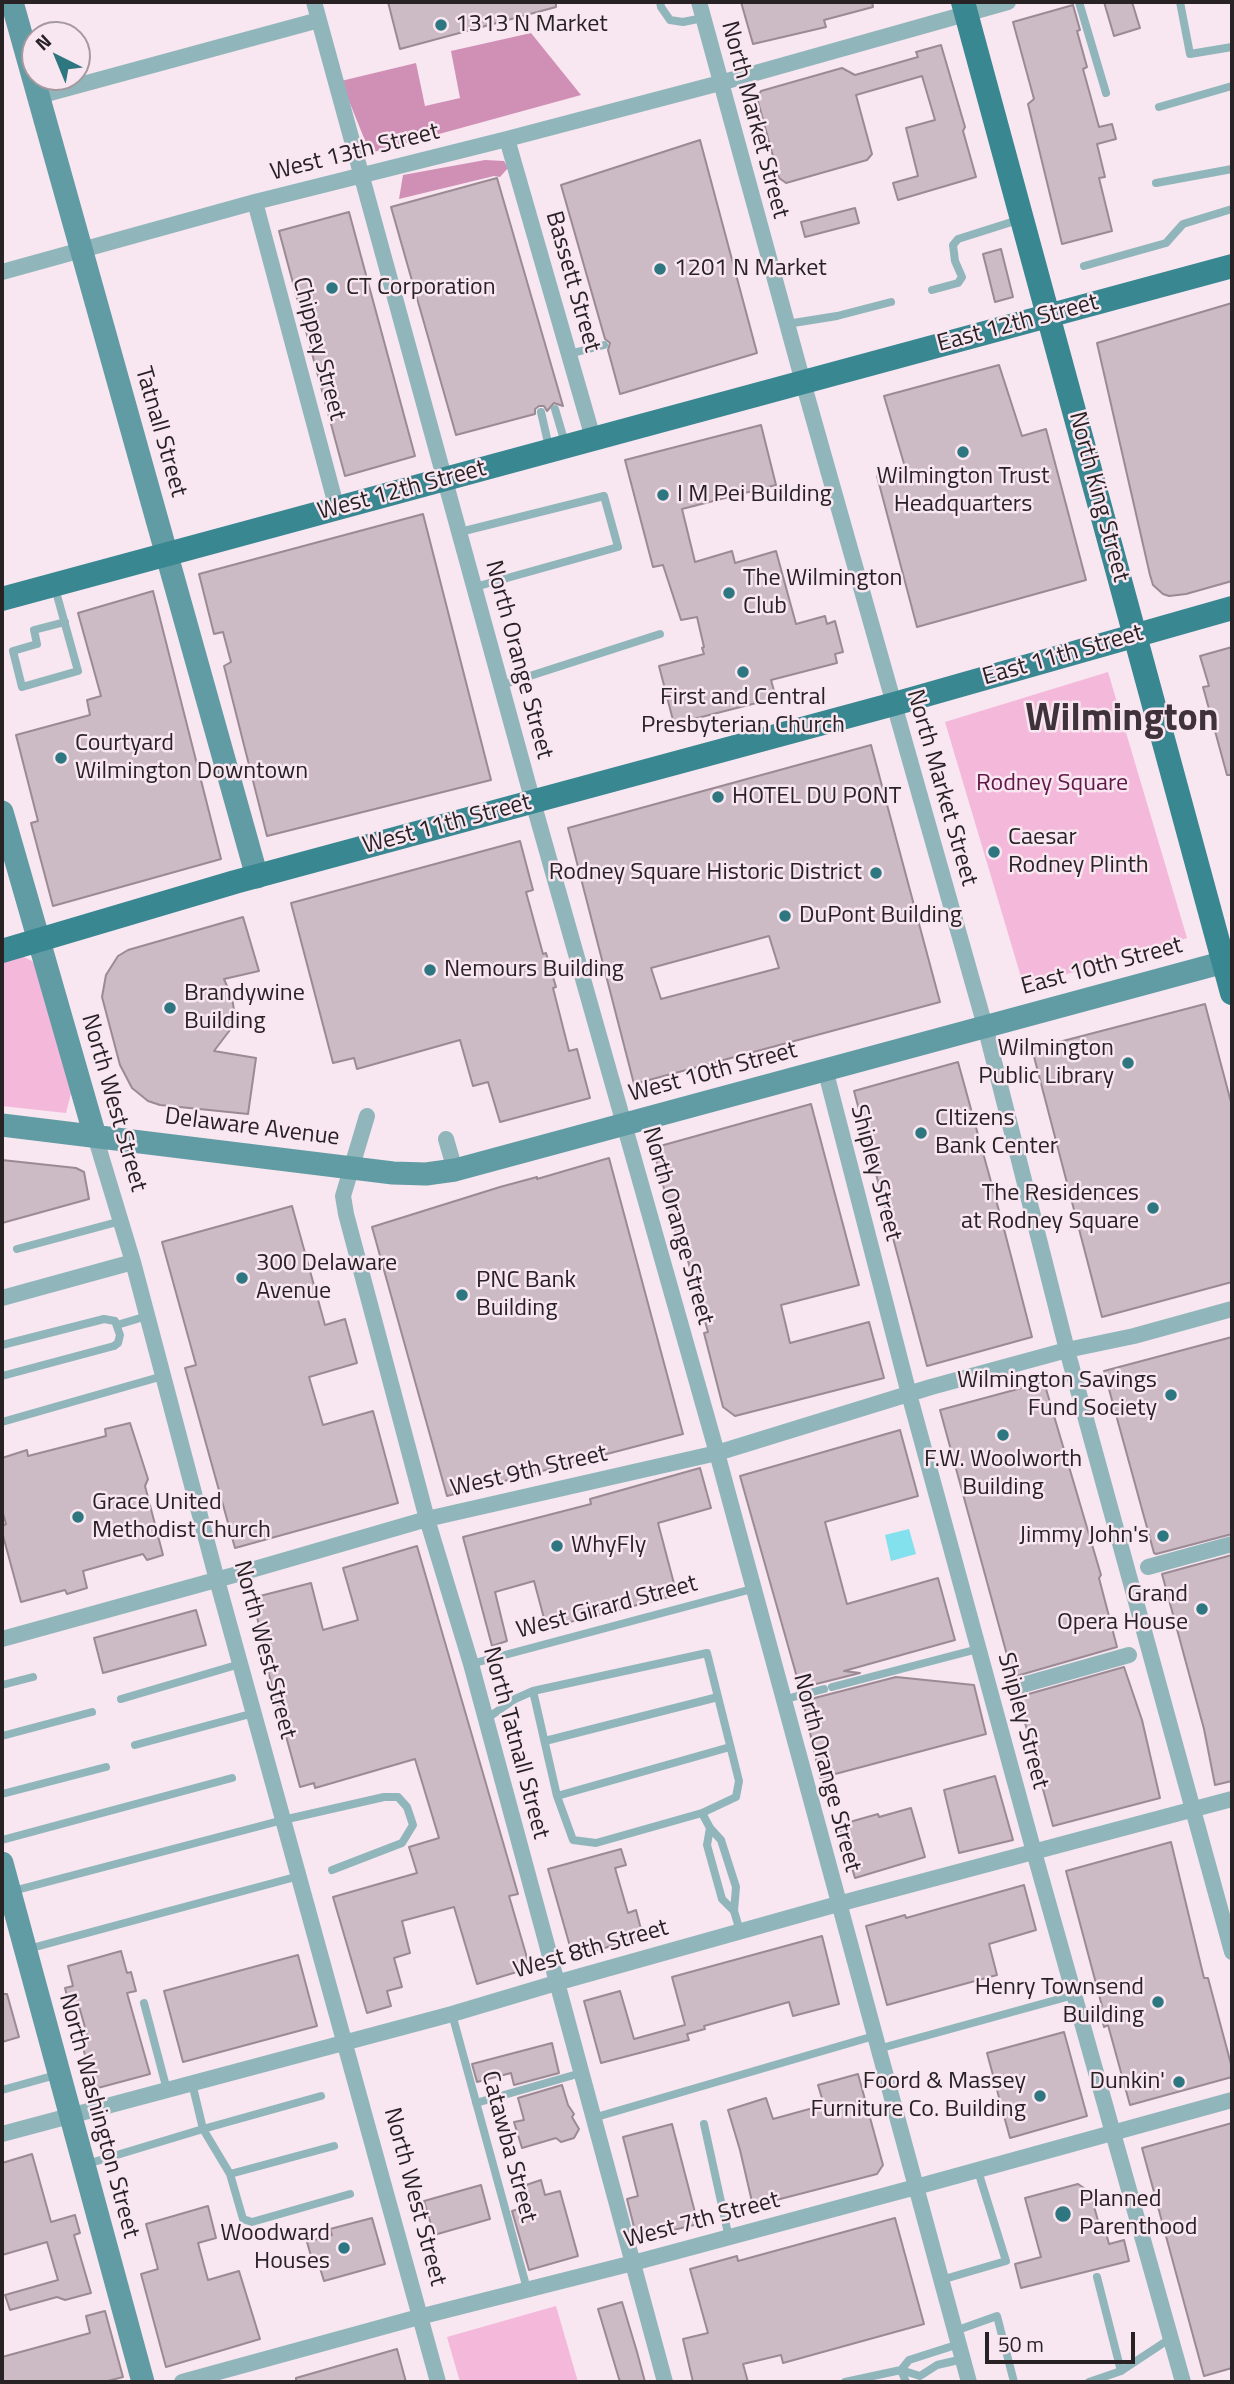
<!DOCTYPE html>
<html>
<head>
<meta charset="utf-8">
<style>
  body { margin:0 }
  #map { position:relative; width:1234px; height:2384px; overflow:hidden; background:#f8e6f0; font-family:"Titillium Web",sans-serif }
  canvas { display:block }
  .frame { position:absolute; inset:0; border:4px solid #292225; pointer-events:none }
  .north { position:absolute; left:21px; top:21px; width:70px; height:70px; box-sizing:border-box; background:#f8e6f0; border:2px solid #a5989f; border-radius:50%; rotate:317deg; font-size:19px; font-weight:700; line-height:28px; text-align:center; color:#292225 }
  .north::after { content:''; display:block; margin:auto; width:24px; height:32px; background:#2e7680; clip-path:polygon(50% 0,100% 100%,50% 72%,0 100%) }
  .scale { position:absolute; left:985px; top:2332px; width:150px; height:32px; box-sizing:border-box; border:4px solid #292225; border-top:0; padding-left:9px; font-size:21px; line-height:24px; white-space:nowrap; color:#292225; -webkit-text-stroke:5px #f8e6f0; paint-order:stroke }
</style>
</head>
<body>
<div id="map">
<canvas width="1234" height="2384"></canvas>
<div class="frame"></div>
<div class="north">N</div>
<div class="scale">50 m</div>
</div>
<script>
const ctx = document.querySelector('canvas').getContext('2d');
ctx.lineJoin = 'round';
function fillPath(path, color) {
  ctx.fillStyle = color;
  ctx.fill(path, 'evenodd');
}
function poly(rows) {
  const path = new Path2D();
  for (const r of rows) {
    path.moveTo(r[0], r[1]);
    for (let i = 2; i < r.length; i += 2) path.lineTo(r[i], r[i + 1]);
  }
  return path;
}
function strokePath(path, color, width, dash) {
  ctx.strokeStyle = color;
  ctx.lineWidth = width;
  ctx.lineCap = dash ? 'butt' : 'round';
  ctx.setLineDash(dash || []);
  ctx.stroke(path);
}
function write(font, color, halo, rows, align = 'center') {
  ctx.font = font + ' "Titillium Web",sans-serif';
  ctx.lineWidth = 5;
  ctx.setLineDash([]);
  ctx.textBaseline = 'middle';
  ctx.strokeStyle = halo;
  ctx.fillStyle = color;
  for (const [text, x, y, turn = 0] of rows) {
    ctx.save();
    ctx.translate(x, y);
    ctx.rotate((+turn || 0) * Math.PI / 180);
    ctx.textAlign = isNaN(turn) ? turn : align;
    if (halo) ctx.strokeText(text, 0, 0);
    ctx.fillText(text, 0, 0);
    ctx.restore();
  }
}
fillPath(poly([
  [1108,672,1187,938,1024,987,945,722],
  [14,957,24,957,32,961,37,968,71,1093,66,1113,2,1106,2,960],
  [556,2306,578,2382,460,2382,447,2337]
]), '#f4b8da');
fillPath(poly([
  [531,33,581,95,370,153,341,81,416,63,425,106,460,98,451,51],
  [485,160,504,161,508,168,500,177,494,176,399,199,403,175]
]), '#d090b5');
fillPath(poly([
  [909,1529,916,1554,891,1561,885,1535]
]), '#83e0ed');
const building = poly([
  [388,2,556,2,556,7,400,49,388,2],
  [741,2,872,2,873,7,824,20,826,27,753,44,741,2],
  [1104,2,1132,2,1140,28,1114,36,1104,2],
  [1073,5,1080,30,1077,31,1087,67,1083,69,1099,127,1112,124,1116,139,1097,144,1105,177,1099,178,1112,231,1062,244,1028,104,1034,99,1013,22,1073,5],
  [941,45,965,127,963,131,976,177,898,200,893,183,918,176,906,128,935,120,922,76,856,95,872,154,867,160,786,183,779,178,757,98,761,91,842,68,855,75,918,57,916,52,941,45],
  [700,140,757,353,620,394,608,350,610,343,605,339,561,185,700,140],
  [497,178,563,406,554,403,547,411,544,406,539,406,535,409,535,414,456,435,391,207,497,178],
  [855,208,859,223,805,237,801,222,855,208],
  [349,212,415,456,345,476,279,231,349,212],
  [1001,249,1013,297,995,302,983,254,1001,249],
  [1232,303,1232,581,1186,594,1169,596,1163,594,1153,585,1150,575,1097,343,1232,303],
  [999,365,1022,436,1046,429,1086,580,917,627,877,476,905,467,884,396,999,365],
  [761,425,776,485,682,509,695,562,732,551,735,563,776,551,796,624,825,616,827,624,835,621,843,652,835,654,837,663,771,680,776,698,674,724,659,666,704,654,702,648,704,647,697,617,681,620,663,565,653,567,625,460,761,425],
  [423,514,491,780,267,836,224,666,231,662,223,632,214,634,199,574,423,514],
  [153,591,221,859,53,906,31,823,38,821,16,735,90,715,87,700,101,696,78,613,153,591],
  [1232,647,1232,775,1227,775,1203,687,1209,686,1200,656,1232,647],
  [871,745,940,1002,634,1084,568,828,871,745],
  [769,936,779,968,661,999,651,968,769,936],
  [520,841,533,890,526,892,543,954,546,953,556,987,553,988,569,1051,577,1049,590,1098,500,1122,488,1082,473,1086,460,1040,357,1069,354,1058,333,1063,291,903,520,841],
  [243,917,259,971,224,979,232,998,236,1022,214,1051,256,1058,248,1114,160,1105,148,1101,132,1088,120,1065,102,997,106,975,118,956,128,950,243,917],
  [1205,1004,1232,1106,1232,1282,1102,1317,1032,1049,1205,1004],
  [958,1062,1004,1229,1032,1337,927,1366,854,1091,958,1062],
  [811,1104,859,1285,781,1305,790,1343,869,1322,884,1378,735,1416,723,1407,704,1333,708,1332,681,1236,677,1237,653,1148,811,1104],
  [609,1158,683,1434,447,1496,372,1227,500,1187,537,1177,537,1179,609,1158],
  [2,1160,76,1168,84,1172,89,1199,2,1223,2,1160],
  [292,1206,325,1325,345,1319,357,1363,309,1377,323,1425,373,1411,398,1503,235,1548,185,1368,196,1365,162,1242,292,1206],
  [1232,1337,1232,1534,1156,1554,1154,1553,1104,1371,1232,1337],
  [1044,1382,1101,1575,1099,1578,1117,1647,1013,1677,940,1410,1044,1382],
  [130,1423,148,1479,145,1486,163,1555,147,1560,143,1554,83,1571,87,1588,67,1594,65,1590,21,1602,2,1532,2,1526,6,1524,2,1510,2,1458,27,1450,28,1456,106,1436,105,1429,130,1423],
  [900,1430,918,1496,825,1522,847,1604,938,1578,955,1640,844,1671,860,1673,800,1688,740,1476,900,1430],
  [700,1468,711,1508,658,1523,677,1595,558,1625,557,1619,545,1622,534,1581,495,1592,507,1641,492,1646,463,1537,591,1504,590,1499,700,1468],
  [417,1546,518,1894,509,1896,530,1968,477,1984,454,1907,402,1921,410,1953,394,1958,402,1987,387,1991,391,2006,367,2013,333,1897,417,1873,409,1847,439,1838,415,1759,315,1788,314,1783,300,1787,262,1649,265,1648,252,1598,311,1583,323,1630,358,1620,343,1568,417,1546],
  [1232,1555,1232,1781,1215,1785,1204,1729,1162,1574,1232,1555],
  [196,1610,206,1645,103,1673,94,1638,196,1610],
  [1124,1667,1142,1720,1160,1798,1053,1826,1018,1697,1124,1667],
  [896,1677,974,1685,986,1734,820,1778,803,1701,896,1677],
  [995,1776,1013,1840,959,1853,944,1790,995,1776],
  [911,1808,925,1857,855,1878,839,1825,878,1814,879,1817,911,1808],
  [1171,1842,1204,1978,1208,1978,1232,2068,1232,2077,1130,2105,1108,2025,1104,2027,1099,2007,1102,2006,1066,1871,1171,1842],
  [621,1849,626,1865,615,1868,628,1913,636,1910,643,1937,573,1957,548,1869,621,1849],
  [1024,1885,1036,1930,989,1944,997,1975,887,2005,866,1926,905,1915,906,1918,1024,1885],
  [822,1936,839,2004,793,2016,789,2002,704,2026,705,2029,687,2034,689,2040,601,2063,584,2001,620,1991,634,2039,685,2025,672,1977,822,1936],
  [121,1951,127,1973,131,1972,136,1991,127,1993,150,2074,94,2089,81,2040,88,2038,79,2006,70,2008,65,1988,73,1986,68,1966,121,1951],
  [298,1955,317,2026,183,2062,164,1991,298,1955],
  [2,1994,7,1994,19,2037,2,2042,2,1994],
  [1064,2032,1087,2116,1010,2138,987,2053,1064,2032],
  [552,2043,559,2073,514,2085,511,2073,477,2082,472,2064,552,2043],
  [858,2074,883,2165,877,2174,753,2206,740,2150,728,2110,766,2098,773,2119,824,2105,818,2085,858,2074],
  [562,2085,568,2105,574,2114,572,2117,579,2129,574,2138,561,2142,556,2138,522,2148,514,2122,524,2120,518,2098,562,2085],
  [1232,2123,1232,2368,1204,2376,1142,2148,1232,2123],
  [672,2124,698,2224,637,2239,627,2199,638,2196,623,2137,672,2124],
  [32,2154,51,2222,75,2215,80,2233,74,2235,91,2293,65,2300,57,2297,10,2310,5,2295,58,2280,47,2242,2,2255,2,2163,32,2154],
  [541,2180,545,2195,560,2191,578,2256,529,2270,512,2211,528,2206,523,2186,541,2180],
  [1078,2184,1090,2192,1102,2235,1106,2233,1109,2244,1124,2240,1129,2261,1021,2288,1015,2264,1041,2257,1025,2198,1078,2184],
  [481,2185,490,2219,434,2235,424,2201,481,2185],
  [208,2206,216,2238,198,2243,208,2280,239,2271,260,2339,166,2367,141,2274,158,2269,146,2224,208,2206],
  [372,2218,385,2264,324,2281,316,2255,311,2256,307,2242,332,2235,330,2229,372,2218],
  [895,2218,924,2324,783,2363,781,2355,743,2364,748,2382,693,2382,683,2339,708,2333,690,2269,737,2256,738,2261,895,2218],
  [622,2302,637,2352,645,2382,620,2382,598,2309,622,2302],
  [105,2311,123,2377,104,2382,2,2382,2,2357,90,2333,86,2316,105,2311],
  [397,2349,406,2382,296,2382,296,2378,397,2349]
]);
fillPath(building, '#ccbac4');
strokePath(building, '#9b8a94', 2);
strokePath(poly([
  [660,2,661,7,670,20,683,22,703,18],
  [1079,2,1106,93],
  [1180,2,1190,54,1232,47],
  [1159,107,1232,86],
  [1156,183,1232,169],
  [1084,266,1166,243,1183,224,1232,209],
  [932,290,958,283,962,277,955,261,953,245,958,239,1018,220],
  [787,324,837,316,891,302],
  [569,354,604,345],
  [555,409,565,443],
  [541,412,549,447],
  [460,532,604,496,618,547,475,587],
  [55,588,78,671,22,687,13,651,37,644,34,630,65,622],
  [502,685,660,634],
  [17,1249,121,1221],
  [117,1325,147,1316],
  [2,1345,104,1319,115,1321,120,1335,118,1343,114,1346,2,1376],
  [2,1422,163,1376],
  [707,1653,739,1781,736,1797,702,1813,596,1843,573,1840,557,1796,533,1691,707,1653],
  [471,1664,752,1589],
  [2,1685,33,1677],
  [832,1687,978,1649],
  [121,1699,240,1664],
  [782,1700,824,1689],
  [486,1719,515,1699,533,1691],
  [2,1736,92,1712],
  [545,1741,718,1697],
  [135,1745,254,1713],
  [2,1794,106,1767],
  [557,1796,730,1747],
  [702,1813,710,1828,721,1840,736,1887,734,1911,740,1931],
  [710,1828,707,1845,722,1899,734,1911],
  [2,1840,232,1778],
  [13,1891,283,1820,384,1797,398,1797,407,1807,413,1825,402,1843,332,1870],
  [28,1949,299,1876],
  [144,2003,167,2090],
  [452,2014,527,2289],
  [878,2049,1074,1995],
  [2,2090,56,2075],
  [321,2096,203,2129,230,2174,243,2219,252,2222,350,2194],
  [476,2103,581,2073],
  [593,2118,874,2036],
  [704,2124,729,2238],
  [87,2164,203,2129,192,2083],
  [230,2174,334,2146],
  [941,2280,1006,2261,978,2171],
  [955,2331,997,2316,1014,2382],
  [959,2344,909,2360,901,2370,920,2376,937,2365,963,2359],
  [1121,2371,1171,2338],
  [845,2382,901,2370,906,2382],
  [1089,2382,1121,2371,1097,2277]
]), '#90b6bb', 8);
strokePath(poly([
  [314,2,533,802,717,1453,969,2382],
  [699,2,803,382,985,1026,1067,1350,1232,1952],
  [39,96,319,20],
  [507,139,593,438],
  [255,202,337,509],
  [2,272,255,202,507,139,720,83,1008,2],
  [825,1069,909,1394,1034,1852,1183,2382],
  [367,1116,343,1196,346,1214,427,1519,471,1664,665,2382],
  [95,1136,133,1262,217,1580,438,2382],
  [446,1139,455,1170],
  [2,1298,133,1262],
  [1148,1567,1232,1544],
  [2,1639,234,1575,427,1519,717,1453,931,1387,1067,1350,1134,1336,1232,1309],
  [1012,1688,1129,1655],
  [2,2134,452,2014,556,1983,838,1904,1232,1799],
  [182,2382,419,2317,633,2263,916,2187,1232,2100]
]), '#90b6bb', 16);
strokePath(poly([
  [12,2,257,877],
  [2,812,95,1136],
  [2,1125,393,1173,426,1174,455,1170,1232,960],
  [2,1863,143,2382]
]), '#619ba3', 23);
strokePath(poly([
  [963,2,1232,993],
  [2,599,1232,266],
  [2,951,235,882,894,704,1232,608]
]), '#398791', 24);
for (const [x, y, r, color] of [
  [441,25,7,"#2e7680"],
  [660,269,7,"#2e7680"],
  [332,288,7,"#2e7680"],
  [963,452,7,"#2e7680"],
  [663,495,7,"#2e7680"],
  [729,593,7,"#2e7680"],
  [743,672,7,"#2e7680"],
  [61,758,7,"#2e7680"],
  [718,797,7,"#2e7680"],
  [994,852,7,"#2e7680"],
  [876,873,7,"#2e7680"],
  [785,916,7,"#2e7680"],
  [430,970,7,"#2e7680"],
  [170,1008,7,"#2e7680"],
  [1128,1063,7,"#2e7680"],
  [921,1133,7,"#2e7680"],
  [1153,1208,7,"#2e7680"],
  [242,1278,7,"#2e7680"],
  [462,1295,7,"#2e7680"],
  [1171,1395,7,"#2e7680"],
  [1003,1435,7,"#2e7680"],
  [78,1517,7,"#2e7680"],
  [1163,1536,7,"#2e7680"],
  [557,1546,7,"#2e7680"],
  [1202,1609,7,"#2e7680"],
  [1158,2002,7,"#2e7680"],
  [1179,2082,7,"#2e7680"],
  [1040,2096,7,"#2e7680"],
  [1063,2214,9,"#2e7680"],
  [344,2248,7,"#2e7680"]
]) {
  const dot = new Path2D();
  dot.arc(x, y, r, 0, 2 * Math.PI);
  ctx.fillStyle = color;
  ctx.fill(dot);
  strokePath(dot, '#f8e6f0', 2.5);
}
write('24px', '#292225', '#f8e6f0', [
  ["1313 N Market",455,25],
  ["1201 N Market",674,269],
  ["CT Corporation",346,288],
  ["Wilmington Trust",963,477,"center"],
  ["Headquarters",963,505,"center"],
  ["I M Pei Building",677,495],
  ["The Wilmington",743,579],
  ["Club",743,607],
  ["First and Central",743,698,"center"],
  ["Presbyterian Church",743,726,"center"],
  ["Courtyard",75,744],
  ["Wilmington Downtown",75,772],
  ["HOTEL DU PONT",732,797],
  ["Caesar",1008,838],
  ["Rodney Plinth",1008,866],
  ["Rodney Square Historic District",862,873,"right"],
  ["DuPont Building",799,916],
  ["Nemours Building",444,970],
  ["Brandywine",184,994],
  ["Building",184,1022],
  ["Wilmington",1114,1049,"right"],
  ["Public Library",1114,1077,"right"],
  ["CItizens",935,1119],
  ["Bank Center",935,1147],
  ["The Residences",1139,1194,"right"],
  ["at Rodney Square",1139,1222,"right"],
  ["300 Delaware",256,1264],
  ["Avenue",256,1292],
  ["PNC Bank",476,1281],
  ["Building",476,1309],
  ["Wilmington Savings",1157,1381,"right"],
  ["Fund Society",1157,1409,"right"],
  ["F.W. Woolworth",1003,1460,"center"],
  ["Building",1003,1488,"center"],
  ["Grace United",92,1503],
  ["Methodist Church",92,1531],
  ["Jimmy John's",1149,1536,"right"],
  ["WhyFly",571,1546],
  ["Grand",1188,1595,"right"],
  ["Opera House",1188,1623,"right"],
  ["Henry Townsend",1144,1988,"right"],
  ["Building",1144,2016,"right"],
  ["Foord & Massey",1026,2082,"right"],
  ["Furniture Co. Building",1026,2110,"right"],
  ["Dunkin'",1165,2082,"right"],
  ["Planned",1079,2200],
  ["Parenthood",1079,2228],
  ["Woodward",330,2234,"right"],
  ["Houses",330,2262,"right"]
], 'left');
write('24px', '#292225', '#f8e6f0', [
  ["North Market Street",754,120,75],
  ["West 13th Street",355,153,-14],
  ["Bassett Street",572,282,74],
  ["East 12th Street",1018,324,-15],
  ["Chippey Street",318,349,75],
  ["Tatnall Street",160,432,74],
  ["West 12th Street",402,491,-15],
  ["North King Street",1098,497,75],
  ["East 11th Street",1063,656,-16],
  ["North Orange Street",518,660,75],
  ["North Market Street",941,788,74],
  ["West 11th Street",447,825,-15],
  ["East 10th Street",1102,967,-15],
  ["West 10th Street",713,1073,-15],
  ["North West Street",113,1103,74],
  ["Delaware Avenue",252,1128,7],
  ["Shipley Street",875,1173,75],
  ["North Orange Street",677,1226,74],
  ["West 9th Street",529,1472,-13],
  ["West Girard Street",607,1608,-15],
  ["North West Street",264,1650,75],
  ["Shipley Street",1022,1721,75],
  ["North Tatnall Street",515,1743,75],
  ["North Orange Street",826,1773,75],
  ["West 8th Street",591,1950,-16],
  ["North Washington Street",98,2116,75],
  ["Catawba Street",508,2147,75],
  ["North West Street",414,2197,75],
  ["West 7th Street",702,2221,-15]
]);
write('24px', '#621749', '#f8e6f0', [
  ["Rodney Square",1052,784]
]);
write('bold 38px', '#40323a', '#f8e6f0', [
  ["Wilmington",1122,721]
]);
</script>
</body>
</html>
